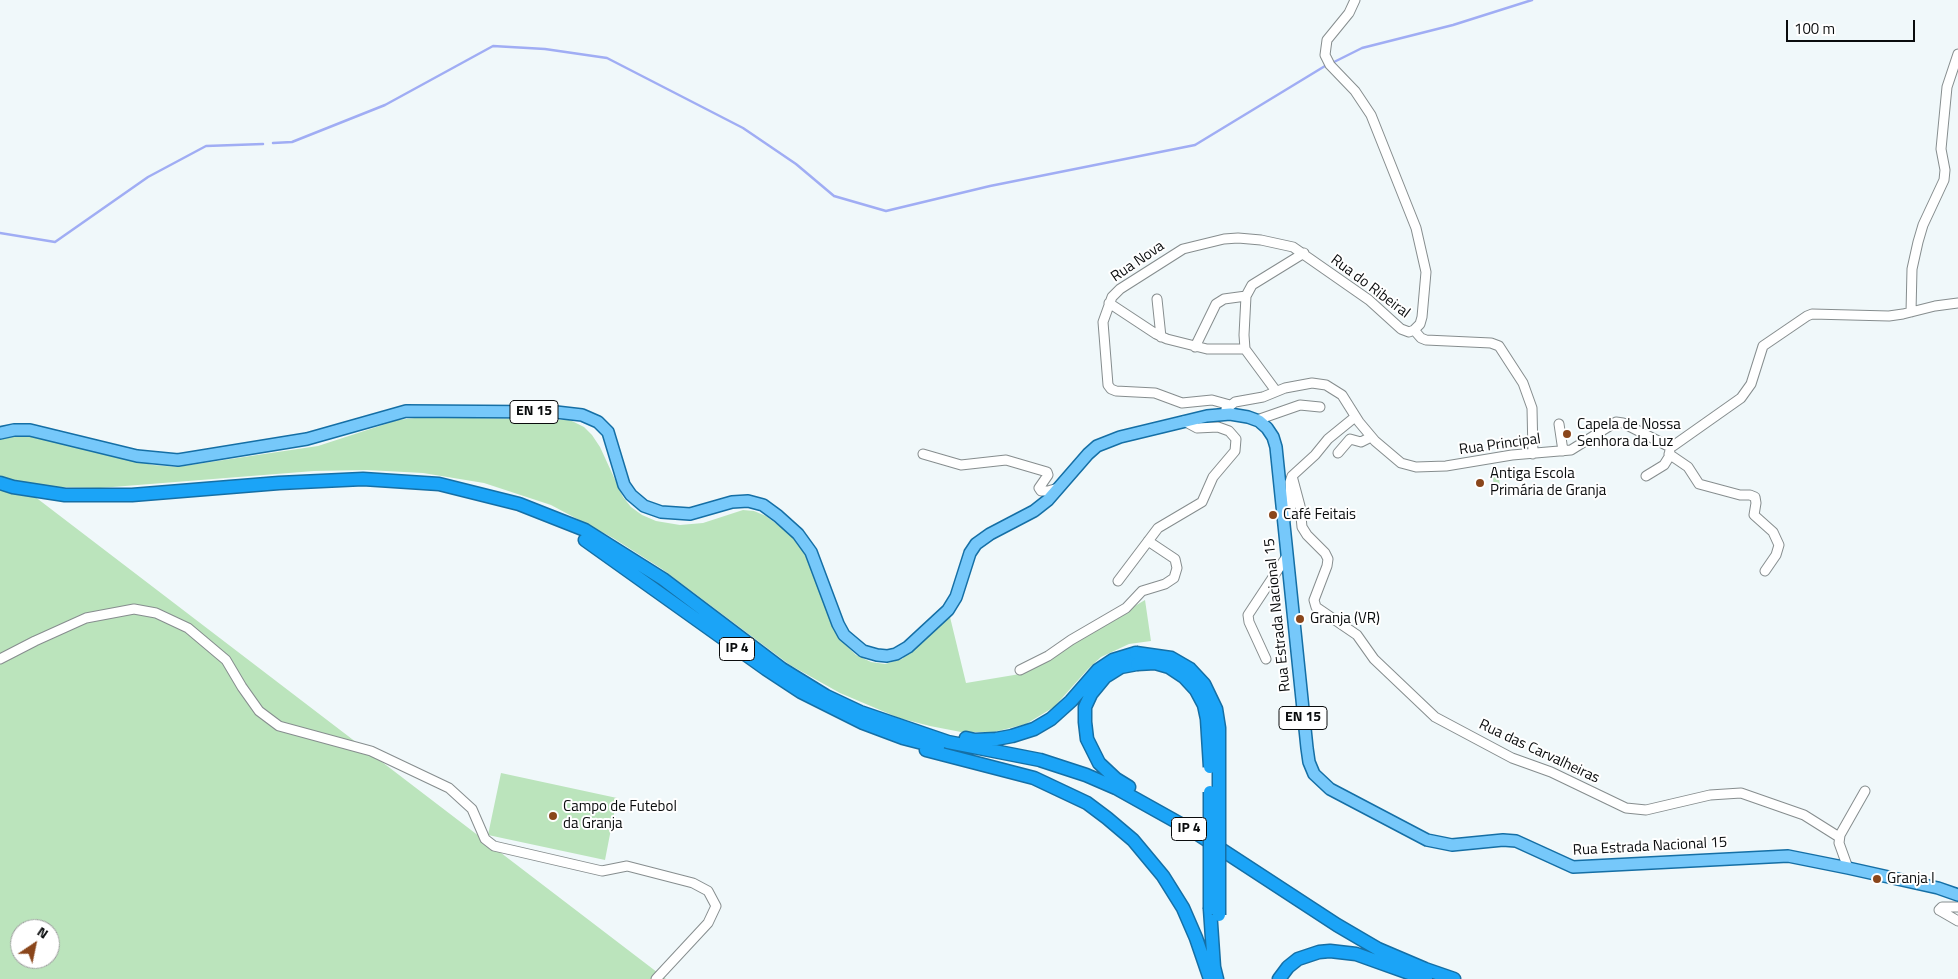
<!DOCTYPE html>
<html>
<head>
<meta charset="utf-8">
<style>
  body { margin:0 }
  #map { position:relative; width:1958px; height:979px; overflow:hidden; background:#f0f8fa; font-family:"Titillium Web",sans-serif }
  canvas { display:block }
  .north { position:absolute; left:10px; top:919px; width:50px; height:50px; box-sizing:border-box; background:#fff; border:1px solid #9d9e9e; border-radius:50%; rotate:34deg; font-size:14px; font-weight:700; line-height:20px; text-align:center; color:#0a0c0d }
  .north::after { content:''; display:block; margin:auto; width:18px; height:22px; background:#8a461b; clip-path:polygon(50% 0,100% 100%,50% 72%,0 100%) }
  .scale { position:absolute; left:1786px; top:20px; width:129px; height:22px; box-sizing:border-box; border:2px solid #0a0c0d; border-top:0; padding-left:6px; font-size:15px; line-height:18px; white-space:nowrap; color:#0a0c0d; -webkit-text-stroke:4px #fff; paint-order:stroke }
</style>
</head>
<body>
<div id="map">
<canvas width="1958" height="979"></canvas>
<div class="north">N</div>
<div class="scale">100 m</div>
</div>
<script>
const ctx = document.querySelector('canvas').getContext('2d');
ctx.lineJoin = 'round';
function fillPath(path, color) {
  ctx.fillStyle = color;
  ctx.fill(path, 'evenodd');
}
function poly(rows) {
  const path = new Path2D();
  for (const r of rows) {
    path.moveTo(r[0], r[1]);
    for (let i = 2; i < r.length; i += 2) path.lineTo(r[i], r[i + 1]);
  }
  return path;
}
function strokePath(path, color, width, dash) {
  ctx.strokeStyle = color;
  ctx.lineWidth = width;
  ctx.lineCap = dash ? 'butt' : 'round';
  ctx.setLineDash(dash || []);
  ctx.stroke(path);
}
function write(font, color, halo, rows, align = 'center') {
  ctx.font = font + ' "Titillium Web",sans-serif';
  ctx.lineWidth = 4;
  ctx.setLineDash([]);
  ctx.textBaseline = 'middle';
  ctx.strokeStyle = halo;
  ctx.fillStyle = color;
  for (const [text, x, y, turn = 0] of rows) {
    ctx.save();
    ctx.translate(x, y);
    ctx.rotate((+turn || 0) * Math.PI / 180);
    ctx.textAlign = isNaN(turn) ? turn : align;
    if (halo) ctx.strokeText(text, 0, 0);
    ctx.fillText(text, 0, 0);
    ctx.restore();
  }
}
fillPath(poly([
  [423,417,570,420,584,427,592,435,600,447,623,497,631,507,642,515,656,521,680,525,703,523,743,510,754,511,766,516,795,538,805,551,840,639,856,655,871,662,885,664,902,659,950,617,966,683,1020,674,1145,600,1151,641,1129,644,1101,657,1088,669,1054,707,1026,724,994,732,961,732,930,726,899,718,840,693,790,665,662,569,613,538,551,505,484,483,423,473,367,470,314,471,100,488,57,487,13,480,666,979,0,979,0,438,9,435,23,435,153,465,177,467,318,446,398,420],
  [20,929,50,929,50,959,20,959],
  [1498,468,1500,487,1494,488,1492,469],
  [501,773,617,798,605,860,488,835]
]), '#bbe4bc');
strokePath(poly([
  [1334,62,1362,48,1453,25,1532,0],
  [273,143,292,142,385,105,493,46,545,49,607,58,743,128,796,164,834,196,886,211,990,186,1195,145,1325,66],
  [0,233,55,242,148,177,206,146,263,144]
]), '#a0adf4', 2.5);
const minor = poly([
  [1157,299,1161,337],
  [1109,303,1156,334,1167,339,1207,349,1245,349],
  [1911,312,1912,269,1918,242,1923,225,1944,180,1945,170,1941,149,1947,87,1958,54],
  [1414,330,1421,338,1426,340,1491,343,1499,346,1523,383,1532,408,1533,454],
  [1195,347,1216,304,1224,299,1246,296],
  [1276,391,1245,349,1244,335,1246,296,1252,285,1304,253],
  [1230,405,1212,400,1182,403,1155,393,1116,391,1111,389,1108,385,1103,322,1112,297,1120,289,1183,249,1224,239,1238,238,1261,240,1293,247,1369,300,1401,329,1409,332,1414,330,1420,324,1422,317,1426,272,1416,228,1371,115,1355,91,1330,65,1325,55,1327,40,1349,13,1355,0],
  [1226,409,1235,402,1263,397,1285,388,1312,383,1326,385,1342,395,1359,422,1375,441,1401,463,1416,467,1446,466,1512,455,1571,450,1616,422,1623,423,1666,445,1673,446,1741,398,1751,384,1763,346,1807,316,1812,314,1889,316,1903,314,1935,306,1958,303],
  [1257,420,1300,405,1320,407],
  [1559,424,1563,451],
  [1338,453,1350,439,1361,442,1371,437],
  [923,454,961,465,1006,460,1047,472,1048,475,1039,488,1041,491,1048,491,1058,488],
  [1669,454,1688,467,1699,484,1740,495,1750,495,1755,497,1756,503,1754,515,1773,532,1779,545,1776,555,1765,571],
  [1292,476,1300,506,1302,527,1307,535,1325,553,1328,559,1327,566,1314,600,1316,607,1357,635,1374,659,1435,717,1512,758,1551,772,1626,808,1646,810,1710,795,1741,793,1804,815,1839,837],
  [1646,476,1664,465,1669,457,1670,449],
  [1284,522,1291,507,1290,482,1292,476,1315,455,1328,439,1355,417],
  [1118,581,1158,528,1202,502,1213,477,1235,451,1236,439,1229,431,1218,427,1197,428,1184,421],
  [0,659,35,641,86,618,134,609,156,613,188,628,226,660,242,687,259,711,279,726,371,751,449,788,472,809,485,839,494,846,602,871,627,866,693,883,708,891,716,906,708,923,656,979],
  [1266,659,1249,622,1248,615,1287,556],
  [1020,670,1048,656,1071,640,1126,608,1142,591,1165,584,1174,578,1177,568,1175,559,1148,541],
  [1848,868,1839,843,1840,835,1865,791],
  [1958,907,1942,907,1939,910,1958,921]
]);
const major = poly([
  [0,433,14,430,30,430,137,456,178,460,307,439,406,411,556,412,582,415,598,422,608,432,624,485,631,495,644,506,661,512,690,514,732,502,748,501,763,505,778,516,798,534,811,552,838,624,844,635,863,651,877,655,887,656,896,654,908,647,948,610,956,597,970,553,976,544,990,534,1034,511,1048,500,1088,454,1097,446,1120,437,1207,416,1230,414,1248,417,1259,421,1267,428,1273,437,1276,447,1307,748,1309,762,1314,774,1330,789,1427,840,1452,845,1503,840,1516,841,1573,867,1788,856,1848,868,1938,888,1958,895]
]);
const highway = poly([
  [0,483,13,487,65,495,132,495,279,483,363,479,439,484,519,504,585,530,663,579,782,669,826,696,860,712,948,742,1040,760,1086,775,1116,788,1193,831,1337,925,1378,949,1425,969,1454,979],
  [585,540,766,669,801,692,863,723,903,738,938,747],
  [966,738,975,740,996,739,1012,736,1034,729,1051,719,1071,701,1098,670,1113,660,1136,653],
  [926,750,1034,778,1087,803,1107,818,1133,840,1163,876,1183,908,1196,938,1210,979],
  [1129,787,1116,779,1099,763,1087,739,1085,722,1085,707,1091,694,1105,677,1121,667,1137,664],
  [1210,909,1214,967,1217,979],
  [1279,979,1288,967,1298,959,1319,952,1330,951,1356,954,1426,979]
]);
strokePath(minor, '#868d8e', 11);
strokePath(major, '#156fa5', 14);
strokePath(highway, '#156fa5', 15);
strokePath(minor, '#fff', 9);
strokePath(major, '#76c8fa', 11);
strokePath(highway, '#1ba4f7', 12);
const highwayBridge = poly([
  [1136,653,1171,658,1190,669,1204,684,1216,709,1219,728,1219,915],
  [1137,664,1155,663,1169,667,1184,677,1196,690,1204,705,1207,719,1210,767],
  [1210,909,1210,792]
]);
strokePath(highwayBridge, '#156fa5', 15, []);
strokePath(highwayBridge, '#1ba4f7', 12);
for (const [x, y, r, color] of [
  [1567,434,5,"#8a461b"],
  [1480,483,5,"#8a461b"],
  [1273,515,5,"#8a461b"],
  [1300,619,5,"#8a461b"],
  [553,816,5,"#8a461b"],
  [1877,879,5,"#8a461b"]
]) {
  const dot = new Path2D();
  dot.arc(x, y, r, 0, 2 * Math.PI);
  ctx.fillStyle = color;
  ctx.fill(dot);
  strokePath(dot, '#fff', 2);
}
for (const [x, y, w] of [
  [534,412,48],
  [737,649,35],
  [1303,718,48],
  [1189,829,35]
]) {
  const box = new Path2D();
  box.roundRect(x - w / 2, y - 11.5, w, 23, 4);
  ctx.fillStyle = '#fff';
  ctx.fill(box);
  strokePath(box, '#0a0c0d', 1);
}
write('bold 14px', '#0a0c0d', null, [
  ["EN 15",534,412],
  ["IP 4",737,649],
  ["EN 15",1303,718],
  ["IP 4",1189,829]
]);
write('15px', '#0a0c0d', '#fff', [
  ["Rua Nova",1138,262,-34],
  ["Rua do Ribeiral",1370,287,37],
  ["Rua Principal",1500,445,-8],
  ["Rua Estrada Nacional 15",1278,615,-96],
  ["Rua das Carvalheiras",1539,752,25],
  ["Rua Estrada Nacional 15",1650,847,-3]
]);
write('15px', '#0a0c0d', '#fff', [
  ["Capela de Nossa",1577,425],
  ["Senhora da Luz",1577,442],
  ["Antiga Escola",1490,474],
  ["Primária de Granja",1490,491],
  ["Café Feitais",1283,515],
  ["Granja (VR)",1310,619],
  ["Campo de Futebol",563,807],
  ["da Granja",563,824],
  ["Granja I",1887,879]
], 'left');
</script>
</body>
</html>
